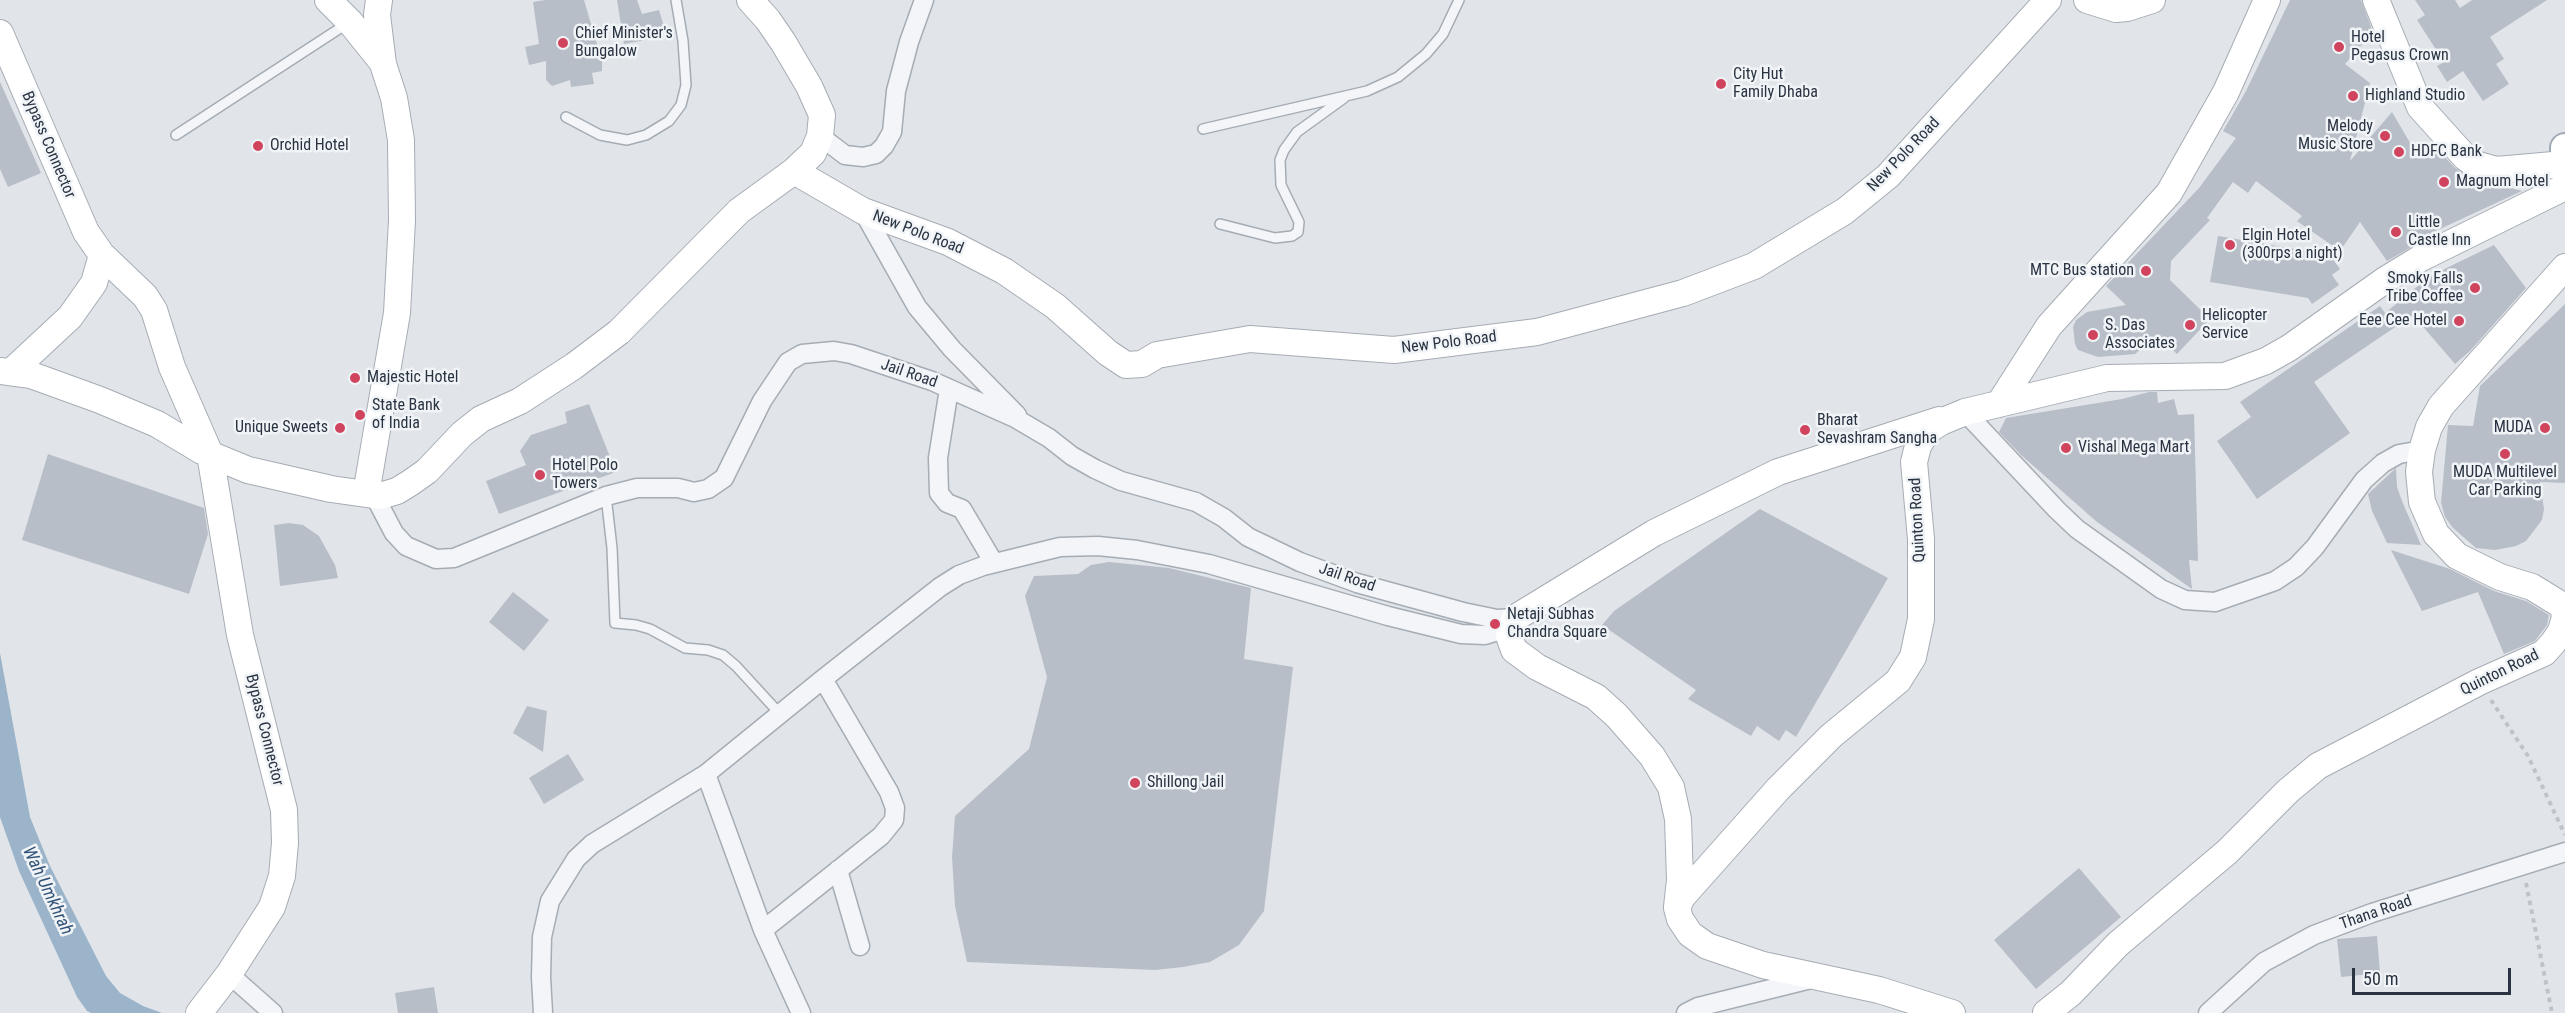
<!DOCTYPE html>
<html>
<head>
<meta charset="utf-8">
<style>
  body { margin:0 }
  #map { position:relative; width:2565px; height:1013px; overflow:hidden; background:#e1e5ea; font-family:"Roboto Condensed",sans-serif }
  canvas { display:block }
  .scale { position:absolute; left:2352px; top:968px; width:159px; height:27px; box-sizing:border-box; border:3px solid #293342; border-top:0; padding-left:8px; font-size:18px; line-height:21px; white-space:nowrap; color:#293342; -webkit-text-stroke:4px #f1f4f7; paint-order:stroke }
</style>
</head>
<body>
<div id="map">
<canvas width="2565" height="1013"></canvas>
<div class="scale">50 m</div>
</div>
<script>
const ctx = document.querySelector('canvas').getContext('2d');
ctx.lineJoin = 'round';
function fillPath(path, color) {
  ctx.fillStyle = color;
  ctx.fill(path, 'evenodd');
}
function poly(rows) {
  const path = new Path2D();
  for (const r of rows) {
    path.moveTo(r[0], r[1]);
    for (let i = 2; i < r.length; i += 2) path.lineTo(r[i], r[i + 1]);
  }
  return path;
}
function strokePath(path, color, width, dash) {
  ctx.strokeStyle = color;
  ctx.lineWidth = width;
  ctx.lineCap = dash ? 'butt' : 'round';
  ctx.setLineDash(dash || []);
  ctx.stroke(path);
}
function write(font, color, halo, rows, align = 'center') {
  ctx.font = font + ' "Roboto Condensed",sans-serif';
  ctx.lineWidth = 5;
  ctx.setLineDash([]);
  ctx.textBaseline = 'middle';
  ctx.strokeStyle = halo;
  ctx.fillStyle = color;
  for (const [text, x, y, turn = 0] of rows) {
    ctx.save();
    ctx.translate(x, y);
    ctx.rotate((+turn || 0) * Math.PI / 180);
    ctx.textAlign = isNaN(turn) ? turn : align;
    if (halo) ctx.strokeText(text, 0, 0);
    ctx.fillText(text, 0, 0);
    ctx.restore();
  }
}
fillPath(poly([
  [0,653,30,817,50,866,106,976,120,993,143,1006,162,1013,91,1013,87,1011,77,997,19,871,0,817]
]), '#9bb4ca');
fillPath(poly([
  [545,0,584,0,602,61,602,71,592,73,594,84,571,87,570,80,552,86,546,80,546,61,529,65,525,47,539,44,533,2],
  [617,0,637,0,642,14,659,10,665,30,655,33,656,38,624,44],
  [2290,0,2361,0,2373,32,2345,64,2370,83,2350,161,2392,112,2416,153,2433,144,2454,167,2467,176,2522,191,2427,235,2429,237,2387,261,2360,222,2340,251,2297,221,2302,216,2256,181,2248,193,2233,182,2207,218,2210,220,2171,261,2170,280,2210,319,2177,354,2157,335,2135,354,2098,357,2078,350,2075,344,2073,327,2076,320,2087,312,2126,305,2106,286,2199,188,2236,138,2223,131,2246,91],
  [2415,0,2455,0,2460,8,2472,0,2547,0,2490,37,2504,59,2496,64,2509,84,2483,101,2463,71,2447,82,2437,66,2444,62,2417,20,2425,15],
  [0,82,41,173,8,187,0,169],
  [2218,236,2330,255,2340,269,2332,275,2339,285,2312,304,2308,298,2210,282],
  [2494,245,2526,288,2470,351,2455,364,2413,315,2314,382,2350,433,2257,499,2217,441,2251,417,2240,402,2380,306,2385,313,2430,276],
  [2565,304,2565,483,2540,482,2544,509,2542,520,2526,541,2516,546,2495,550,2476,548,2453,528,2445,517,2441,503,2448,425,2473,426,2480,386],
  [2149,392,2157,392,2158,403,2174,399,2178,415,2194,414,2198,561,2189,560,2192,589,2097,522,2021,455,1999,432,2006,418,2122,399],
  [589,404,616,472,499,514,486,481,526,465,520,451,531,435,567,423,565,412],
  [48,454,204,508,208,534,189,594,22,540],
  [2396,468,2397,487,2402,501,2421,545,2387,543,2372,511,2368,494],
  [1760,509,1888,578,1796,737,1786,730,1779,741,1757,726,1751,736,1688,699,1696,690,1602,625,1614,611],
  [289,523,303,525,319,536,335,565,338,578,280,586,274,525],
  [2391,550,2450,569,2494,591,2526,601,2549,615,2547,625,2535,641,2504,654,2478,592,2422,611],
  [1109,562,1169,568,1251,588,1244,659,1293,667,1264,911,1239,945,1210,962,1183,967,1155,970,967,962,955,906,952,857,955,816,1029,749,1047,677,1025,596,1034,576,1078,574,1091,565],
  [513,592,549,620,524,651,489,622],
  [527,706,547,711,543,752,513,733],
  [568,754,584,780,544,804,529,778],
  [2079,868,2121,917,2036,989,1994,940],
  [2377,936,2380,973,2341,977,2337,939],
  [434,987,438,1013,398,1013,395,993]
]), '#b8bec7');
const lane = poly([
  [566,117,600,135,627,140,646,135,669,121,681,105,686,85,683,41,676,0],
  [1203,129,1367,91,1398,77,1426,54,1443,34,1459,0],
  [176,135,348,23],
  [1220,224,1275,238,1292,236,1298,232,1299,222,1281,185,1280,160,1284,150,1297,132,1344,98],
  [606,496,612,548,615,623,636,625,650,629,685,648,708,650,723,655,736,666,780,714]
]);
const street = poly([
  [820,136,845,155,863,157,876,154,884,146,892,132,896,91,909,42,924,0],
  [863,211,917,307,952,349,1017,415],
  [949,389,938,458,939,493,947,503,962,509,994,563],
  [1965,412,2057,510,2077,529,2161,589,2185,600,2215,602,2275,581,2296,567,2315,547,2364,480,2383,463,2399,454,2422,450],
  [374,495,394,533,406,546,436,559,454,558,606,496,637,488,678,488,694,492,708,489,724,478,762,401,788,362,802,354,834,351,851,354,932,381,1015,418,1049,438,1072,456,1095,469,1121,481,1196,502,1224,518,1248,537,1300,562,1357,583,1463,612,1497,619,1515,618],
  [706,774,763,930,801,1013],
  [838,870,860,946],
  [763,930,881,836,894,820,895,808,889,792,823,679],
  [229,974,273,1013],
  [543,1013,541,977,542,937,550,901,576,859,592,844,706,774,823,679,940,587,959,575,983,566,1060,547,1098,546,1137,550,1209,564,1388,616,1461,634,1485,635,1501,630,1512,624],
  [1686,1013,1698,1007,1815,978],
  [2208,1013,2264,962,2314,935,2372,913,2565,852]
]);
const secondary = poly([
  [328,0,350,22,383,63],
  [379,0,377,15,383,64,394,98,401,140,402,220,397,313,366,494,380,496,397,491,410,483,427,471,462,434,481,419,520,401,574,366,619,332,739,211,794,171,813,153,820,136,822,115,809,86,783,42,768,20,750,0],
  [2087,0,2116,9,2127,8,2152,0],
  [2376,0,2420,107,2465,157,2475,164,2496,170,2565,164],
  [0,33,86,232,102,255,145,296,154,310,172,367,210,454,240,635,284,810,285,843,282,876,272,907,229,974,199,1013],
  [794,171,863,211,948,242,1004,271,1055,306,1108,353,1126,365,1142,364,1157,355,1250,339,1394,350,1537,332,1683,293,1754,266,1845,211,1888,176,2048,0],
  [0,371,31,375,100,400,157,424,202,451,248,470,331,489,366,494],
  [12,371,70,317,94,283,102,255],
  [1999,404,2049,326,2169,193,2226,92,2267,0],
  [1677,907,1680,880,1678,819,1671,787,1652,756,1617,716,1596,697,1537,667,1514,650,1509,636,1512,624,1515,618,1654,533,1778,472,1939,420],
  [1952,1013,1879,990,1763,965,1707,946,1690,934,1680,919,1677,908,1682,897,1778,789,1831,736,1898,681,1913,657,1921,619,1921,539,1914,462,1918,446,1927,431,1941,422,1965,412,2107,378,2225,376,2266,361,2289,348,2385,280,2421,258,2565,187],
  [2046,1013,2071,993,2118,944,2227,852,2288,791,2318,766,2479,682,2544,653,2553,643,2561,631,2565,617,2563,606,2532,587,2500,577,2457,556,2436,534,2422,502,2419,472,2422,450,2429,427,2441,406,2565,267]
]);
const primary = poly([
  [2565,148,2565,150]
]);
strokePath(lane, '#a6acb4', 12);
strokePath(street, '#a6acb4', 21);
strokePath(secondary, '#a6acb4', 28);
strokePath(primary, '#a0a9b6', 32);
strokePath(poly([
  [2491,700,2528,756,2565,835],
  [2526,883,2552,1013]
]), '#bfc3c9', 4, [4.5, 4.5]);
strokePath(lane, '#f4f5f8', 9);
strokePath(street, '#f4f5f8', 18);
strokePath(secondary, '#fff', 26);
strokePath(primary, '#fff', 28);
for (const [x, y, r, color] of [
  [563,43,6,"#d0445e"],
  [2339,47,6,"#d0445e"],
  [1721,84,6,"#d0445e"],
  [2353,96,6,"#d0445e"],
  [2385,136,6,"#d0445e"],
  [258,146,6,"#d0445e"],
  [2399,152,6,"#d0445e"],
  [2444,182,6,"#d0445e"],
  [2396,232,6,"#d0445e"],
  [2230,245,6,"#d0445e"],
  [2146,271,6,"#d0445e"],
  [2475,288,6,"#d0445e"],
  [2459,321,6,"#d0445e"],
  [2190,325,6,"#d0445e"],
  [2093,335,6,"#d0445e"],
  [355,378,6,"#d0445e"],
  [360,415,6,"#d0445e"],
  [340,428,6,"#d0445e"],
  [2545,428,6,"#d0445e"],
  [1805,430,6,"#d0445e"],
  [2066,448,6,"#d0445e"],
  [2505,454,6,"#d0445e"],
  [540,475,6,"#d0445e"],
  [1495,624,6,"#d0445e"],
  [1135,783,6,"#d0445e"]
]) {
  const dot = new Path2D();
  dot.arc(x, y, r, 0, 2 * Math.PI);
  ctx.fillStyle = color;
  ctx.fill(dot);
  strokePath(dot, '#f1f4f7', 2);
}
write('16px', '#293342', '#f1f4f7', [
  ["Chief Minister's",575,34],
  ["Bungalow",575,52],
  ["Hotel",2351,38],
  ["Pegasus Crown",2351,56],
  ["City Hut",1733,75],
  ["Family Dhaba",1733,93],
  ["Highland Studio",2365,96],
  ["Melody",2373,127,"right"],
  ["Music Store",2373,145,"right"],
  ["Orchid Hotel",270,146],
  ["HDFC Bank",2411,152],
  ["Magnum Hotel",2456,182],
  ["Little",2408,223],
  ["Castle Inn",2408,241],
  ["Elgin Hotel",2242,236],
  ["(300rps a night)",2242,254],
  ["MTC Bus station",2134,271,"right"],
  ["Smoky Falls",2463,279,"right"],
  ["Tribe Coffee",2463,297,"right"],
  ["Helicopter",2202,316],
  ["Service",2202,334],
  ["Eee Cee Hotel",2447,321,"right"],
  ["S. Das",2105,326],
  ["Associates",2105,344],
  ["Majestic Hotel",367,378],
  ["State Bank",372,406],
  ["of India",372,424],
  ["Bharat",1817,421],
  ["Sevashram Sangha",1817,439],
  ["Unique Sweets",328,428,"right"],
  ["MUDA",2533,428,"right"],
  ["Vishal Mega Mart",2078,448],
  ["Hotel Polo",552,466],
  ["Towers",552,484],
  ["MUDA Multilevel",2505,473,"center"],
  ["Car Parking",2505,491,"center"],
  ["Netaji Subhas",1507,615],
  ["Chandra Square",1507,633],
  ["Shillong Jail",1147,783]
], 'left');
write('16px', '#293342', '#f1f4f7', [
  ["Bypass Connector",48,145,67],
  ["New Polo Road",1904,155,-46],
  ["New Polo Road",918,233,21],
  ["New Polo Road",1449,343,-7],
  ["Jail Road",909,374,19],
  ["Quinton Road",1918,520,-93],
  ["Jail Road",1347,578,19],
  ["Quinton Road",2500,673,-26],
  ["Bypass Connector",264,730,76],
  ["Thana Road",2376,913,-19]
]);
write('italic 18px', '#325377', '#f1f4f7', [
  ["Wah Umkhrah",47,891,65]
]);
</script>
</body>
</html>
